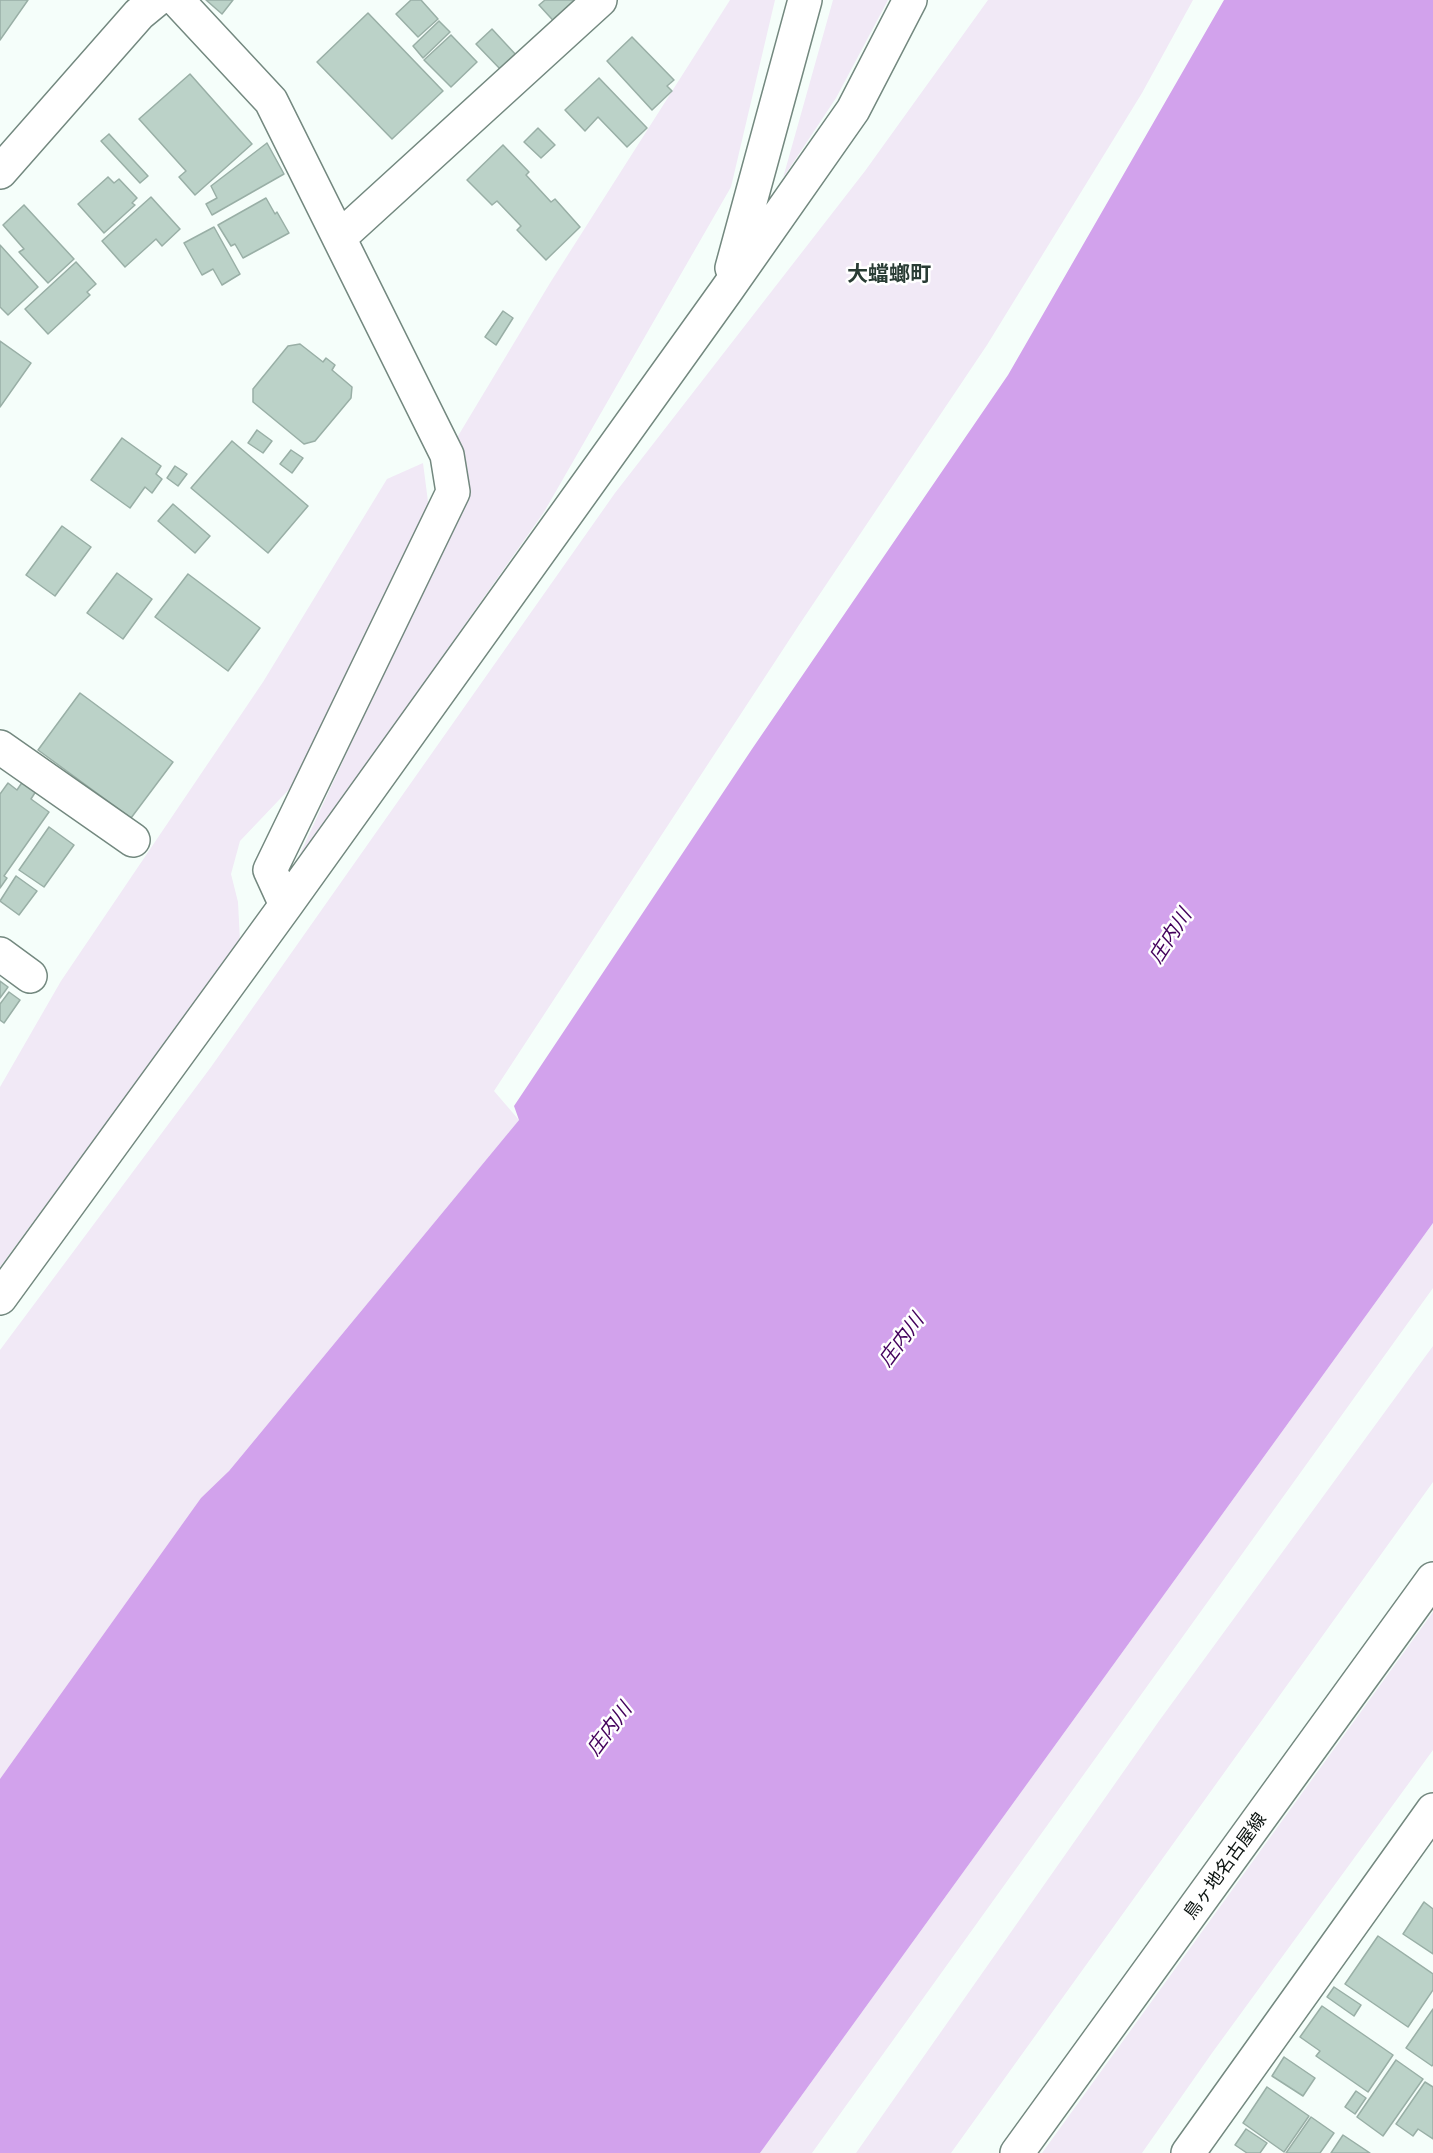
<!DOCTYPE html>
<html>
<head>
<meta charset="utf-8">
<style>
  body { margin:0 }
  canvas { display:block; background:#f5fefa }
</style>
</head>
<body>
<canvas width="1433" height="2153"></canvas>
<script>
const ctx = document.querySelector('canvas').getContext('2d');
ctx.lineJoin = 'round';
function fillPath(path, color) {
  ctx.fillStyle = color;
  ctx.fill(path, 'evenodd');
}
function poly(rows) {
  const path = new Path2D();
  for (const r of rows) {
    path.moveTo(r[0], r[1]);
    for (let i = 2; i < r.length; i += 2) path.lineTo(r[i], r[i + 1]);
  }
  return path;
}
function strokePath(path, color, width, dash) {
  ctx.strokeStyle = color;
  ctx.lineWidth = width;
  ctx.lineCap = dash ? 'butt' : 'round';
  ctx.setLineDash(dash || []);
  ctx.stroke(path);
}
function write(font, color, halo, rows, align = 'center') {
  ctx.font = font + ' Ubuntu,"Noto Sans JP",sans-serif';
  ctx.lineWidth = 5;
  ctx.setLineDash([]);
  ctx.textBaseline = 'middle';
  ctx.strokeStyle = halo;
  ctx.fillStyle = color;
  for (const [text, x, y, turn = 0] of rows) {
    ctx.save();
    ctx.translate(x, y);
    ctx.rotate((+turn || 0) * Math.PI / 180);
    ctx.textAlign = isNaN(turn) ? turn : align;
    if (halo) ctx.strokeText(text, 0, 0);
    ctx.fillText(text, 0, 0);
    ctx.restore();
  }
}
fillPath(poly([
  [730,0,775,0,731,187,544,512,294,867,467,492,452,446,550,283],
  [833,0,888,0,836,98,783,178],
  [988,0,1193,0,1142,93,987,345,799,625,494,1091,519,1120,229,1471,0,1781,0,1350,211,1067,615,493,865,171],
  [423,463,430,517,298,780,240,841,231,874,238,902,240,941,0,1267,0,1087,61,981,263,682,387,479],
  [1433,1223,1433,1288,812,2153,760,2153],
  [1433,1346,1433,1482,951,2153,856,2153,1159,1721],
  [1433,1612,1433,1750,1212,2053,1142,2153,1042,2153]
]), '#f1e9f6');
fillPath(poly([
  [1224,0,1433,0,1433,1223,760,2153,0,2153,0,1779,201,1498,229,1471,519,1120,514,1106,752,749,1008,375]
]), '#d2a2ec');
const building = poly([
  [0,0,28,0,0,40,0,0],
  [206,0,233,0,222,14,206,0],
  [411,0,421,0,438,19,418,37,396,14,411,0],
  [545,0,590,0,560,28,539,5,545,0],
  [368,13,443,91,392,139,317,62,368,13],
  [439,21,450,32,423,58,413,46,439,21],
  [492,29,517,56,502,71,476,44,492,29],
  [451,35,477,62,451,87,424,60,451,35],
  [632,37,674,80,667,86,672,91,652,110,607,61,632,37],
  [190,74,252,144,195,195,179,177,186,171,139,119,190,74],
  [599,78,647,128,627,147,598,117,585,131,565,110,599,78],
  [538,128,555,145,541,158,524,142,538,128],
  [109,134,148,176,140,183,101,141,109,134],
  [267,143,284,174,212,215,206,204,217,198,211,186,267,143],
  [503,145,529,172,526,175,551,202,555,199,580,227,546,260,517,230,521,226,497,201,492,205,467,180,503,145],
  [108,177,114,183,119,179,137,198,132,203,135,205,104,233,78,204,108,177],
  [151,197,180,229,162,246,156,239,125,267,102,241,151,197],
  [266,198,275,214,277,212,289,233,243,258,235,244,231,246,218,225,266,198],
  [24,205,74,259,48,283,19,252,24,249,3,225,24,205],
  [214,227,240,274,222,285,213,269,202,275,184,243,214,227],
  [0,245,38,287,8,315,0,307,0,245],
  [76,262,96,284,87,292,90,295,48,334,25,309,76,262],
  [503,311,513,318,496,345,485,337,503,311],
  [0,341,31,363,0,407,0,341],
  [300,344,323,362,326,358,335,365,332,370,352,387,351,398,315,441,304,444,253,402,253,389,288,346,300,344],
  [257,430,272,441,263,453,248,443,257,430],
  [122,438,161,466,156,474,162,479,152,493,145,487,130,508,91,480,122,438],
  [232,441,308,506,268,553,191,488,232,441],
  [291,450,303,458,292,473,280,464,291,450],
  [175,466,187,474,178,486,167,478,175,466],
  [173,504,210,536,195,553,158,521,173,504],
  [62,526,91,547,55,596,26,575,62,526],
  [117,573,152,599,123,639,87,613,117,573],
  [188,574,260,628,228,671,155,617,188,574],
  [80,693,173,762,131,818,38,750,80,693],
  [25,778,38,788,31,799,49,812,4,876,7,878,0,888,0,794,8,783,17,790,25,778],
  [49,827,74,845,44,887,19,870,49,827],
  [16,876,37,891,19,915,0,901,16,876],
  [0,981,8,987,0,998,0,981],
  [9,992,20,1000,4,1023,0,1020,0,1004,9,992],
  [1424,1902,1433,1909,1433,1954,1403,1934,1424,1902],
  [1378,1936,1433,1974,1433,1990,1408,2027,1345,1984,1378,1936],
  [1334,1987,1361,2005,1354,2016,1327,1997,1334,1987],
  [1322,2006,1393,2055,1368,2092,1316,2056,1320,2051,1300,2037,1322,2006],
  [1433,2009,1433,2064,1432,2066,1406,2048,1433,2009],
  [1284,2057,1315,2078,1303,2096,1272,2076,1284,2057],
  [1396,2060,1423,2079,1383,2136,1357,2117,1396,2060],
  [1425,2082,1433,2087,1433,2139,1418,2129,1413,2136,1396,2124,1425,2082],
  [1267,2087,1309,2116,1284,2152,1243,2123,1267,2087],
  [1356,2091,1366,2098,1355,2114,1345,2107,1356,2091],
  [1311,2117,1334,2133,1320,2153,1286,2153,1311,2117],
  [1246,2129,1267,2143,1260,2153,1247,2153,1235,2145,1246,2129],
  [1343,2135,1370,2153,1331,2153,1343,2135]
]);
fillPath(building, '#bbd2c8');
strokePath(building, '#99afa6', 1.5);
const minor = poly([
  [177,0,271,101,447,455,453,492,270,870,286,905],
  [0,172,139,14,156,0],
  [339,238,600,0],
  [732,268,805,0],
  [0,747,133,840],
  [0,954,30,976],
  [0,1298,286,905,726,291,853,110,910,0],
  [1188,2153,1433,1810]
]);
const major = poly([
  [1017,2153,1433,1579]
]);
strokePath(minor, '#73887f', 36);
strokePath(major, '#73887f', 36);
strokePath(minor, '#fff', 33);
strokePath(major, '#fff', 33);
write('18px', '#0b1310', '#fff', [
  ["鳥ヶ地名古屋線",1225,1866,-54]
]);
write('italic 20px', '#43005c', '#fff', [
  ["庄内川",1170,936,-57],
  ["庄内川",901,1340,-53],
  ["庄内川",609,1729,-53]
]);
write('bold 21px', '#293c34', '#fff', [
  ["大蟷螂町",889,274]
]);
</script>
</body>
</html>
